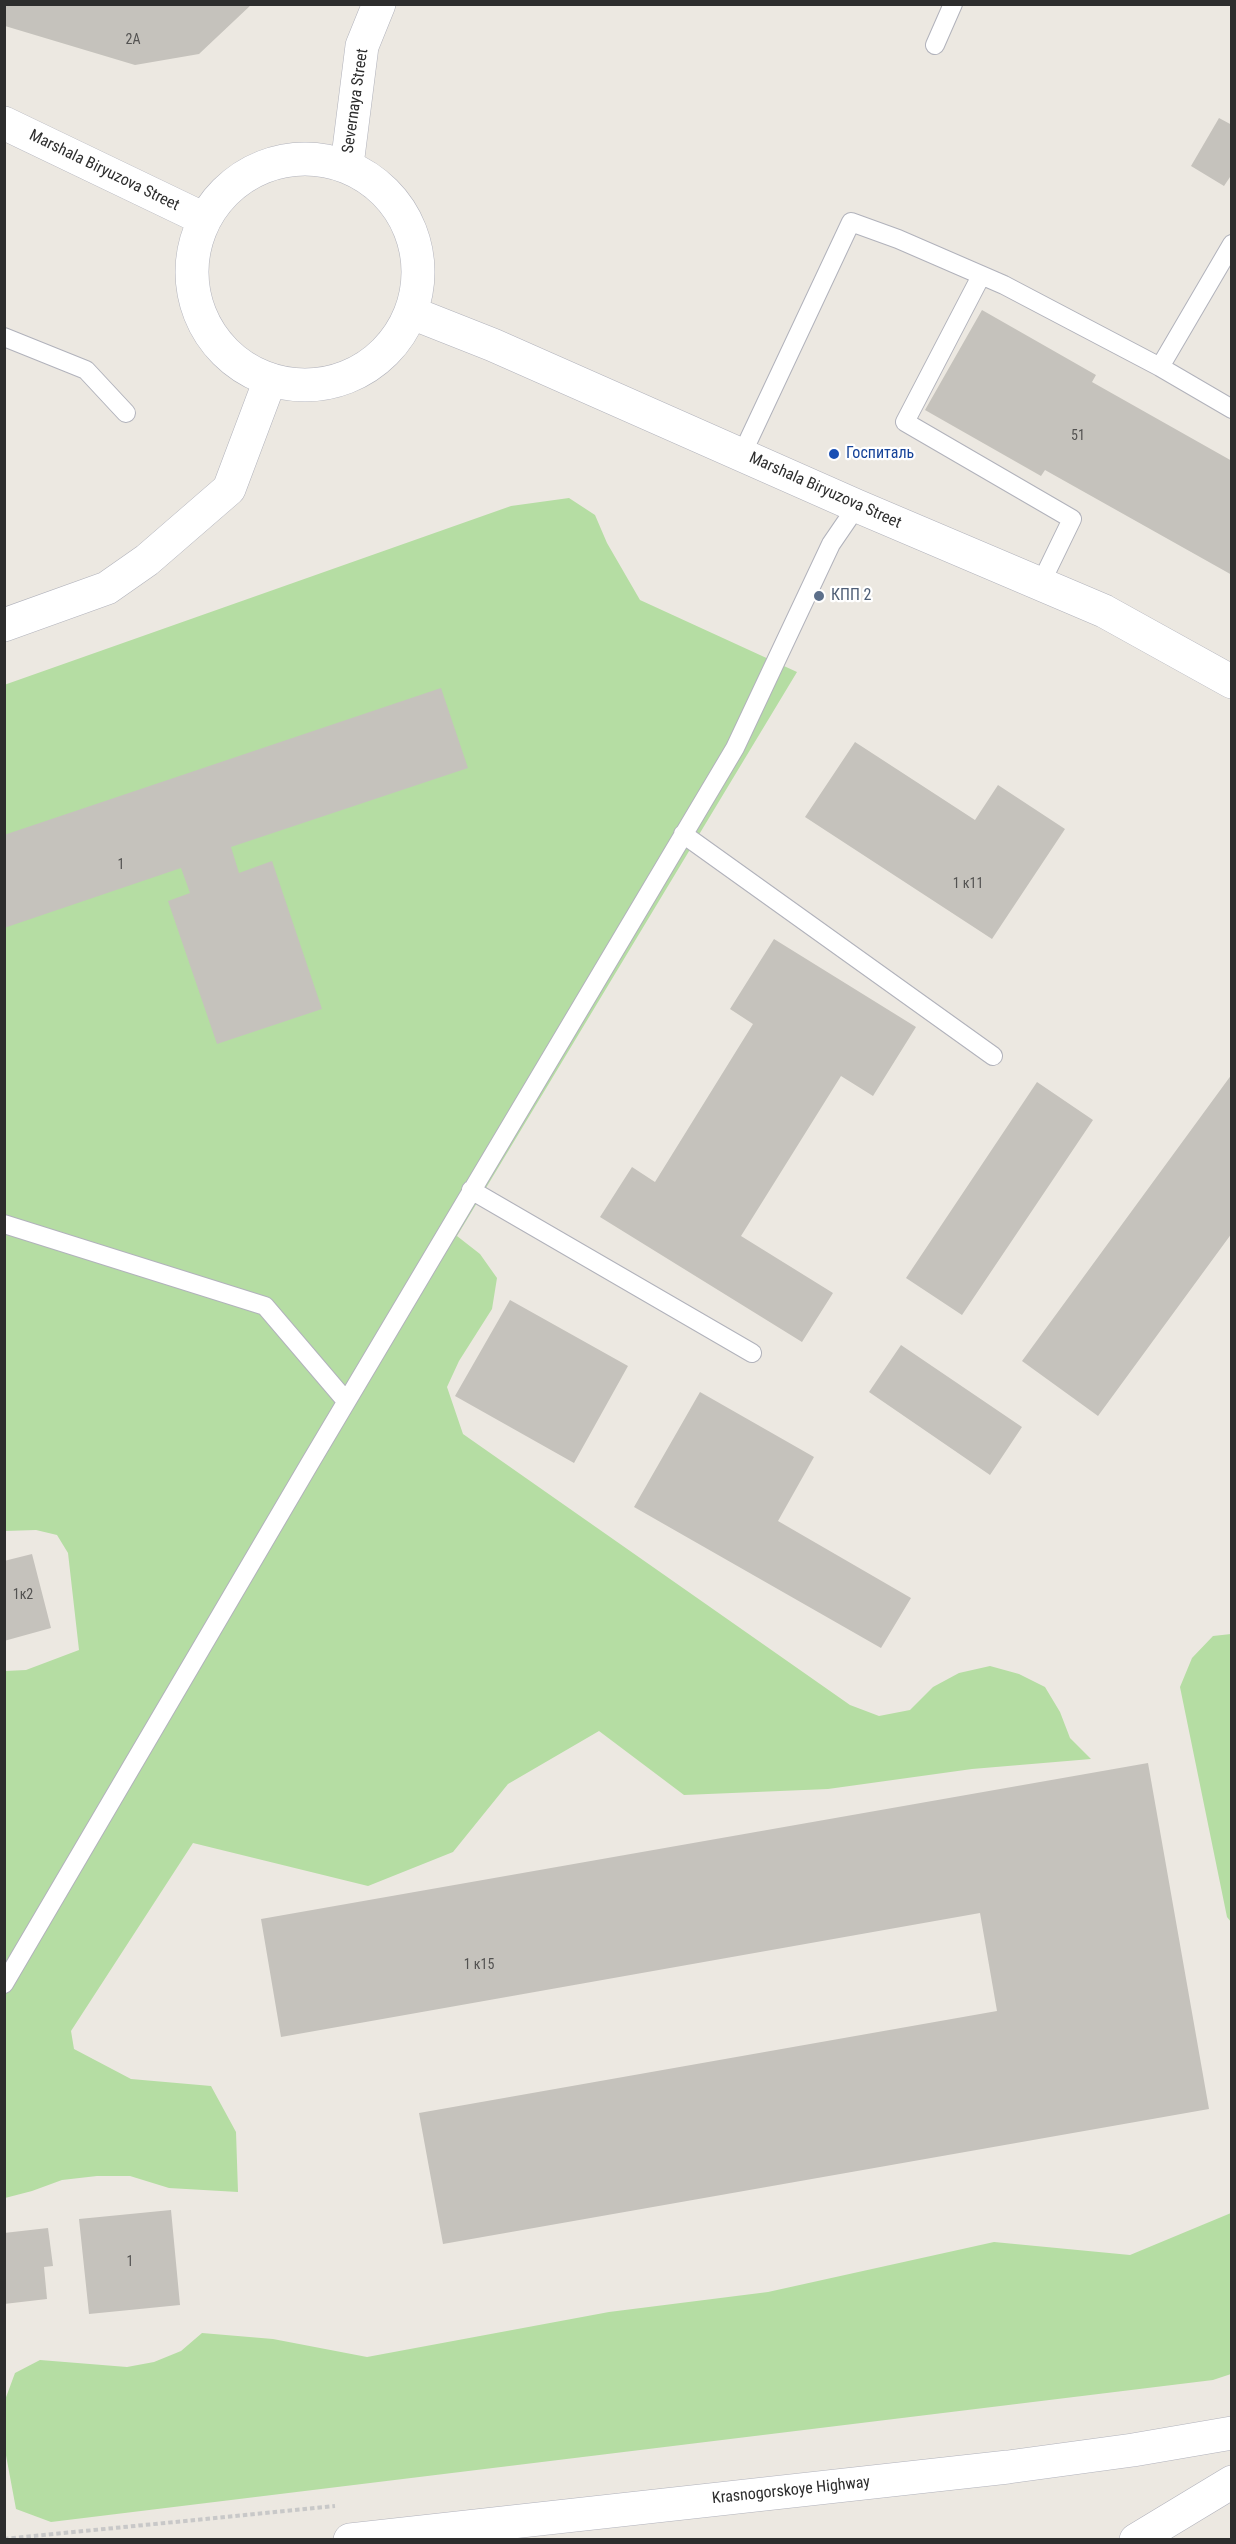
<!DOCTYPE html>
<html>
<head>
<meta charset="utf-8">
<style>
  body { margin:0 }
  #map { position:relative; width:1236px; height:2544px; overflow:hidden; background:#ece8e1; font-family:"Roboto Condensed",sans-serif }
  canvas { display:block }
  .frame { position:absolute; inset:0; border:6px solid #2d2d2d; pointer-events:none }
</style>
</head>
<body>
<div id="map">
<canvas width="1236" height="2544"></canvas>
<div class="frame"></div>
</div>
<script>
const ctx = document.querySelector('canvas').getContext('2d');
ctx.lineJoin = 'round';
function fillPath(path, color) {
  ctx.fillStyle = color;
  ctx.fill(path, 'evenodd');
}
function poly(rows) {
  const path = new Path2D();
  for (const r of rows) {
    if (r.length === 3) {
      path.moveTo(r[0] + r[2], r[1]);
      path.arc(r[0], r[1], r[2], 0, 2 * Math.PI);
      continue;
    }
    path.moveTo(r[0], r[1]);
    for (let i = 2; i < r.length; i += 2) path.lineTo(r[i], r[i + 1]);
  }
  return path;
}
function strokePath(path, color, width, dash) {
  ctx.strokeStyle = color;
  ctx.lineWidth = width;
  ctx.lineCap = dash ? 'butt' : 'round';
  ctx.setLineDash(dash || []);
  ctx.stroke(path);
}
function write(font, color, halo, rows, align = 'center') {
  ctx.font = font + ' "Roboto Condensed",sans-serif';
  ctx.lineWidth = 4.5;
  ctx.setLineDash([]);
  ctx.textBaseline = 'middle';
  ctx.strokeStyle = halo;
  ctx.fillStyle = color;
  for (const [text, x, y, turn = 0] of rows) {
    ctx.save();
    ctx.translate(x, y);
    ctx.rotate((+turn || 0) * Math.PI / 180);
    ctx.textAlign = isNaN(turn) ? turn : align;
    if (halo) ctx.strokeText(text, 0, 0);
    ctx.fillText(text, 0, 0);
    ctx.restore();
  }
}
fillPath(poly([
  [569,498,595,515,607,543,640,600,797,672,457,1236,480,1254,497,1278,492,1309,459,1361,447,1387,463,1434,850,1705,879,1716,910,1710,933,1687,959,1673,990,1666,1019,1674,1045,1687,1060,1712,1070,1738,1091,1759,972,1769,828,1789,684,1795,599,1731,508,1784,453,1852,368,1886,193,1843,71,2031,74,2049,131,2079,211,2086,236,2132,238,2192,169,2188,130,2176,97,2176,62,2180,32,2191,5,2198,5,1671,26,1670,79,1650,68,1553,57,1535,36,1530,5,1531,4,685,511,506],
  [1231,1634,1232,1634,1231,1922,1227,1917,1180,1687,1192,1658,1213,1636],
  [1231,2213,1231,2374,1213,2380,51,2522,16,2509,5,2450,5,2400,15,2373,40,2360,127,2367,154,2362,181,2351,202,2333,273,2339,367,2357,609,2312,768,2292,994,2242,1130,2255]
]), '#b5dda3');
fillPath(poly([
  [5,4,252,4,199,54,135,65,5,26],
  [1219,118,1232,125,1232,174,1224,186,1191,166],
  [982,310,1096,375,1092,382,1232,461,1232,575,1045,470,1041,476,925,410],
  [441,688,468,768,231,847,239,873,272,861,322,1009,217,1044,168,901,190,893,181,868,4,928,4,835],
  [855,742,975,820,998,785,1065,829,992,939,805,817],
  [774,939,916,1027,873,1096,841,1076,741,1236,833,1293,802,1342,600,1217,632,1167,655,1182,753,1024,730,1009],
  [1232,1074,1232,1233,1098,1416,1022,1361],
  [1037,1082,1093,1120,962,1315,906,1278],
  [510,1300,628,1366,574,1463,455,1396],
  [901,1345,1022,1427,990,1475,869,1392],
  [700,1392,814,1457,778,1521,911,1598,881,1648,634,1507],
  [32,1554,51,1628,4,1641,4,1561],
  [1148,1763,1209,2109,443,2244,419,2113,997,2011,980,1913,281,2037,261,1919],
  [171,2210,180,2305,89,2314,79,2219],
  [48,2228,53,2266,44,2267,47,2299,4,2304,4,2233]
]), '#c5c2bc');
const lane = poly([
  [935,45,953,4],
  [981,276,905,422,1072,519,1040,585],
  [4,337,86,370,126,413],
  [1160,367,1232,244],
  [742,454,851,222,898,239,1004,285,1160,367,1232,409],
  [683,834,993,1056],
  [471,1190,752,1353],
  [4,1224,265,1306,346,1401],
  [4,1984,310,1463,735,748,831,544,857,506]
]);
const street = poly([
  [4,625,107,588,147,560,229,489,270,380]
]);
const secondary = poly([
  [4,123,204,219],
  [305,272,113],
  [347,165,362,46,379,4],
  [412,313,493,345,857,506,1104,611,1232,682],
  [350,2540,1008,2467,1133,2450,1232,2433],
  [1136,2540,1232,2482]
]);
strokePath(lane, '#b1b2bb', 20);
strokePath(street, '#b1b2bb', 34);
strokePath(secondary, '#b1b2bb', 34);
strokePath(poly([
  [4,2539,335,2506]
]), '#c8c8c8', 4, [4.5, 3]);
strokePath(lane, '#fff', 18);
strokePath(street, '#fff', 33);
strokePath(secondary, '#fff', 33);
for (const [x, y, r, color] of [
  [834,454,6,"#1a4fb4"],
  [819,596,6,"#5c6f8a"]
]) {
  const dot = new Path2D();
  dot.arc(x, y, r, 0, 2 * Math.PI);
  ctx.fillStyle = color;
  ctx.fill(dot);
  strokePath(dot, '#fff', 2);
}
write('14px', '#535251', null, [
  ["2А",133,40],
  ["51",1078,436],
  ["1",121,865],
  ["1 к11",968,884],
  ["1к2",23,1595],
  ["1 к15",479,1965],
  ["1",130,2262]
]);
write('16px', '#2d2d2d', '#fff', [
  ["Severnaya Street",356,101,-82],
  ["Marshala Biryuzova Street",104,171,26],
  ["Marshala Biryuzova Street",825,491,24],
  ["Krasnogorskoye Highway",791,2491,-6]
]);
write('16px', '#164399', '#fff', [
  ["Госпиталь",846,454]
], 'left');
write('16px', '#4e5e75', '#fff', [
  ["КПП 2",831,596]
], 'left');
</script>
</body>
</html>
